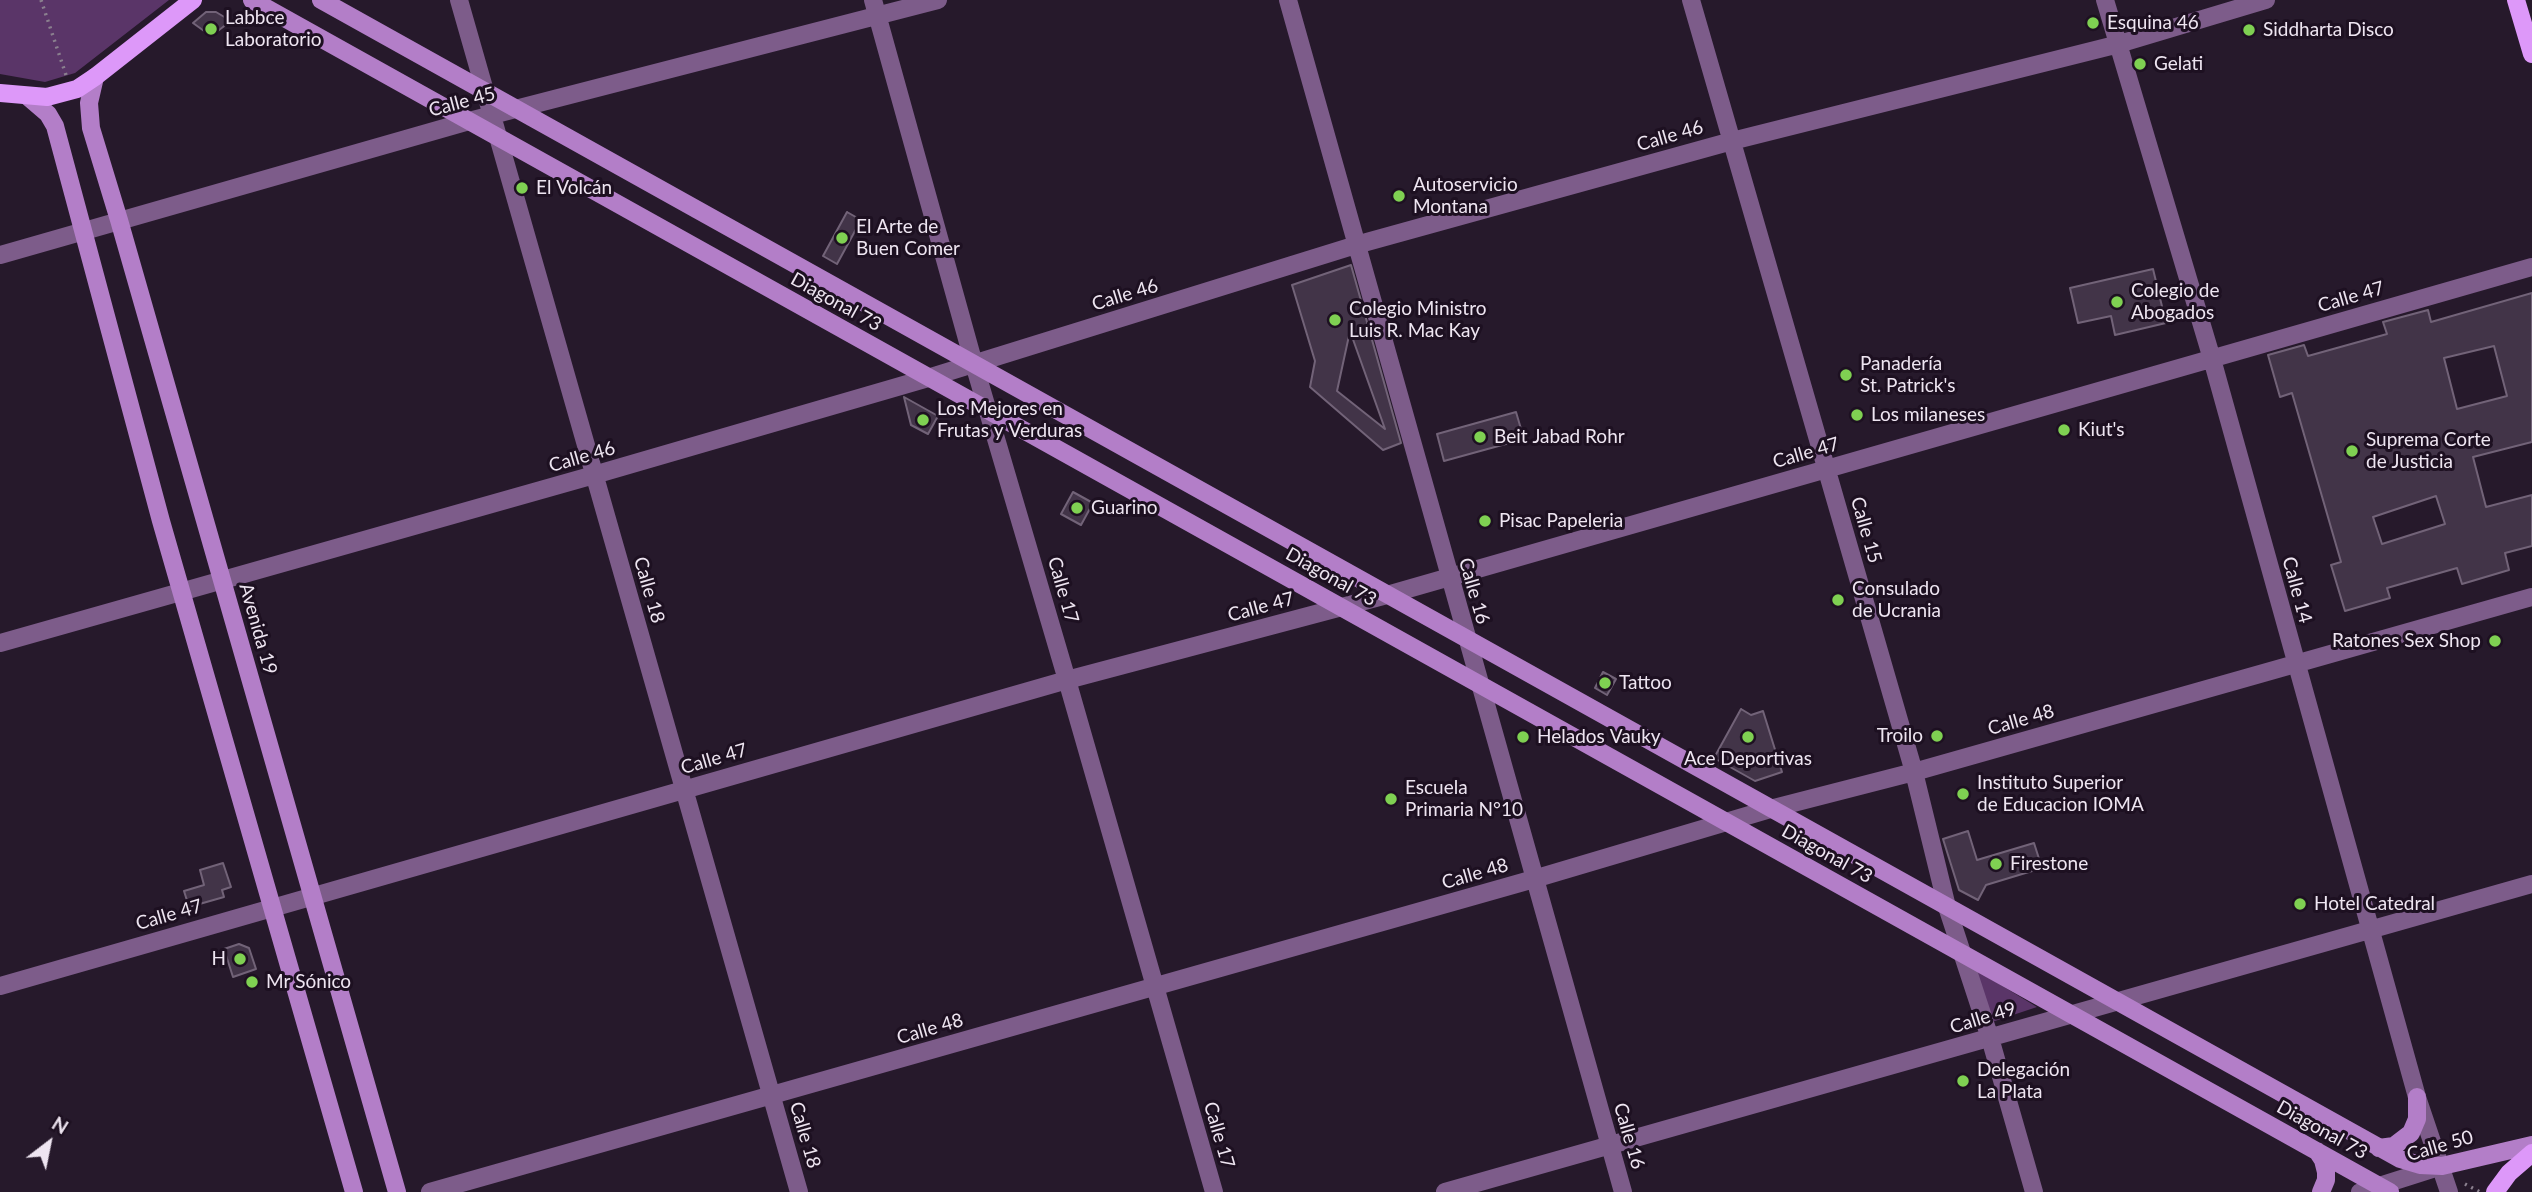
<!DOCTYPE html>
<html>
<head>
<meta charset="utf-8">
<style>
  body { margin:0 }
  #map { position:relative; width:2532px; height:1192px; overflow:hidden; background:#26192b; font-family:Lato,sans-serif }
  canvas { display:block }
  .north { position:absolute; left:14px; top:1108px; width:70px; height:70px; -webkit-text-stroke:5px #1d1021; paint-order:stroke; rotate:32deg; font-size:19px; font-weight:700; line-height:28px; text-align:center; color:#eee5f1 }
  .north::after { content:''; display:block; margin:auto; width:24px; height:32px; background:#eee5f1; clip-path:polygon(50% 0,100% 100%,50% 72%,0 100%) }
</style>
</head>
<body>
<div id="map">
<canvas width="2532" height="1192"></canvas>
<div class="north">N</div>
</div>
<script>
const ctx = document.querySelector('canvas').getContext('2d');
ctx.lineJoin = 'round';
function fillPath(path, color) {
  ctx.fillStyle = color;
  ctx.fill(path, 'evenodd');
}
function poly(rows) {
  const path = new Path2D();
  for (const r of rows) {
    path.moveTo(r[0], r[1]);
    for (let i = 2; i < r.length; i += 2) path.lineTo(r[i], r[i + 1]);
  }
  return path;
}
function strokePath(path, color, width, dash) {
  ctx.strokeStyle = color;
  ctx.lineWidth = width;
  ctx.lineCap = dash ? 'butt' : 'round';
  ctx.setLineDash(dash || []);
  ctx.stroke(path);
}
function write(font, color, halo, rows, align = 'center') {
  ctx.font = font + ' Lato,sans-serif';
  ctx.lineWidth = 6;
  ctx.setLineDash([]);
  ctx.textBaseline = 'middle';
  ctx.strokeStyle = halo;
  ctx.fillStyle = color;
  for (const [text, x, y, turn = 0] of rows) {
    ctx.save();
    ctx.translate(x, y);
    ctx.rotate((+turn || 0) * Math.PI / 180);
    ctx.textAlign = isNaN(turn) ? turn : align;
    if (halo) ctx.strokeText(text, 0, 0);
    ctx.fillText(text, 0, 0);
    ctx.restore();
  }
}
fillPath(poly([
  [0,0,169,0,75,73,45,82,0,74],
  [1976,970,2037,1007,1989,1023]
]), '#5a3568');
const building = poly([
  [206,12,216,12,231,21,211,36,193,23,206,12],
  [847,212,861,220,837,264,823,256,847,212],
  [1351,265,1401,443,1383,450,1310,387,1315,361,1292,285,1351,265],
  [1350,331,1385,429,1337,391,1350,331],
  [2153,269,2166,323,2115,335,2111,316,2078,323,2070,288,2153,269],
  [2532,293,2532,442,2473,457,2486,507,2532,495,2532,546,2505,553,2509,570,2462,584,2457,568,2387,588,2390,598,2345,611,2331,565,2341,562,2292,393,2280,397,2268,355,2304,345,2308,356,2387,334,2383,322,2428,310,2431,322,2532,293],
  [2494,346,2507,396,2457,409,2444,358,2494,346],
  [2436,496,2445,524,2382,544,2373,517,2436,496],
  [904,397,938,416,928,434,911,425,904,397],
  [1516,412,1524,439,1444,461,1437,434,1516,412],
  [1073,492,1093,503,1081,525,1061,514,1073,492],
  [1603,672,1616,679,1607,695,1595,688,1603,672],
  [1741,709,1751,715,1763,711,1782,772,1755,781,1714,758,1741,709],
  [1968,831,1977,860,2034,843,2042,868,1986,885,1978,900,1959,890,1943,839,1968,831],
  [223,863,231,887,222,890,224,897,189,907,184,891,204,885,200,870,223,863],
  [239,944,249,948,256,969,233,977,224,949,239,944]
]);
fillPath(building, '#423448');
strokePath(building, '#726378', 2);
strokePath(poly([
  [41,0,66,75],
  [2465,1184,2480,1192]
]), '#8b808f', 3.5, [2, 5]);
strokePath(poly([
  [459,0,799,1192],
  [873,0,974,364,1067,680,1214,1192],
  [1288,0,1623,1192],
  [1691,0,1914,772,1947,907,1990,1038,2034,1192],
  [2105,0,2212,359,2417,1097,2449,1192],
  [0,255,469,121,938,0],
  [0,643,594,475,928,378,1356,245,1732,141,2119,44,2266,0],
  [0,986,1067,680,1387,595,2532,267],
  [430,1192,1534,879,1770,809,1914,772,2532,597],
  [1445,1192,2532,884],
  [2360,1192,2442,1166]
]), '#7d5c8a', 18);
strokePath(poly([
  [252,0,2390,1192],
  [321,0,2400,1159,2420,1165,2442,1166,2532,1145],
  [95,77,89,103,91,128,119,220,397,1192],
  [27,96,48,114,55,126,161,521,354,1192],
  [2379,1148,2394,1146,2411,1133,2417,1119,2417,1097],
  [2317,1151,2323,1160,2326,1172,2326,1180,2321,1192]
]), '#b37ec8', 18);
strokePath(poly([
  [2516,0,2532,54],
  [0,93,47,97,77,89,95,77,193,0],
  [2495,1192,2509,1173,2532,1153]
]), '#dd98f9', 18);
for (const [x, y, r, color] of [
  [2093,23,7,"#7fd052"],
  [211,29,7,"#7fd052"],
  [2249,30,7,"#7fd052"],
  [2140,64,7,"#7fd052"],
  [522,188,7,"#7fd052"],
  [1399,196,7,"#7fd052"],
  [842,238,7,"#7fd052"],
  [2117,302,7,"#7fd052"],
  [1335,320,7,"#7fd052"],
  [1846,375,7,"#7fd052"],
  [1857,415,7,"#7fd052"],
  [923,420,7,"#7fd052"],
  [2064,430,7,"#7fd052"],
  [1480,437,7,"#7fd052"],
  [2352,451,7,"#7fd052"],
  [1077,508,7,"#7fd052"],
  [1485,521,7,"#7fd052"],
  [1838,600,7,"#7fd052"],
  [2495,641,7,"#7fd052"],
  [1605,683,7,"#7fd052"],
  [1937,736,7,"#7fd052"],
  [1523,737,7,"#7fd052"],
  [1748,737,7,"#7fd052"],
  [1963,794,7,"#7fd052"],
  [1391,799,7,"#7fd052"],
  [1996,864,7,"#7fd052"],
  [2300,904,7,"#7fd052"],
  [240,959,7,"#7fd052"],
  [252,982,7,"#7fd052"],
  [1963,1081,7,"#7fd052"]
]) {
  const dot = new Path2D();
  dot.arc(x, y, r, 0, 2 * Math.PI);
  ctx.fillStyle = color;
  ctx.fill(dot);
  strokePath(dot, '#1d1021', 2.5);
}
write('19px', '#eee5f1', '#1d1021', [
  ["Labbce",225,18],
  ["Laboratorio",225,40],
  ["Esquina 46",2107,23],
  ["Siddharta Disco",2263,30],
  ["Gelati",2154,64],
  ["Autoservicio",1413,185],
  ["Montana",1413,207],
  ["El Volcán",536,188],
  ["El Arte de",856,227],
  ["Buen Comer",856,249],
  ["Colegio de",2131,291],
  ["Abogados",2131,313],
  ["Colegio Ministro",1349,309],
  ["Luis R. Mac Kay",1349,331],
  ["Panadería",1860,364],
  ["St. Patrick's",1860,386],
  ["Los Mejores en",937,409],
  ["Frutas y Verduras",937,431],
  ["Los milaneses",1871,415],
  ["Kiut's",2078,430],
  ["Beit Jabad Rohr",1494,437],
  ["Suprema Corte",2366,440],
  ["de Justicia",2366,462],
  ["Guarino",1091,508],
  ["Pisac Papeleria",1499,521],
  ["Consulado",1852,589],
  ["de Ucrania",1852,611],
  ["Ratones Sex Shop",2481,641,"right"],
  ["Tattoo",1619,683],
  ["Troilo",1923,736,"right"],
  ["Helados Vauky",1537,737],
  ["Ace Deportivas",1748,759,"center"],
  ["Instituto Superior",1977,783],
  ["de Educacion IOMA",1977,805],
  ["Escuela",1405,788],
  ["Primaria N°10",1405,810],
  ["Firestone",2010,864],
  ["Hotel Catedral",2314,904],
  ["H",226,959,"right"],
  ["Mr Sónico",266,982],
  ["Delegación",1977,1070],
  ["La Plata",1977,1092]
], 'left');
write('19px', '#eee5f1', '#1d1021', [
  ["Calle 45",462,102,-15],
  ["Calle 46",1670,136,-16],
  ["Calle 46",1125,295,-17],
  ["Calle 47",2351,297,-16],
  ["Diagonal 73",836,302,29],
  ["Calle 47",1806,453,-16],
  ["Calle 46",582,457,-16],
  ["Calle 15",1866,530,74],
  ["Diagonal 73",1331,577,29],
  ["Calle 18",649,590,74],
  ["Calle 17",1063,590,74],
  ["Calle 14",2297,590,75],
  ["Calle 16",1474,591,74],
  ["Calle 47",1261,607,-15],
  ["Avenida 19",258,629,74],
  ["Calle 48",2021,720,-16],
  ["Calle 47",714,759,-16],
  ["Diagonal 73",1827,854,29],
  ["Calle 48",1475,874,-16],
  ["Calle 47",169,915,-16],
  ["Calle 49",1983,1018,-17],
  ["Calle 48",930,1029,-16],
  ["Diagonal 73",2322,1130,29],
  ["Calle 18",805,1135,74],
  ["Calle 17",1219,1135,74],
  ["Calle 16",1629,1136,74],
  ["Calle 50",2440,1146,-16]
]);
</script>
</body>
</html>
